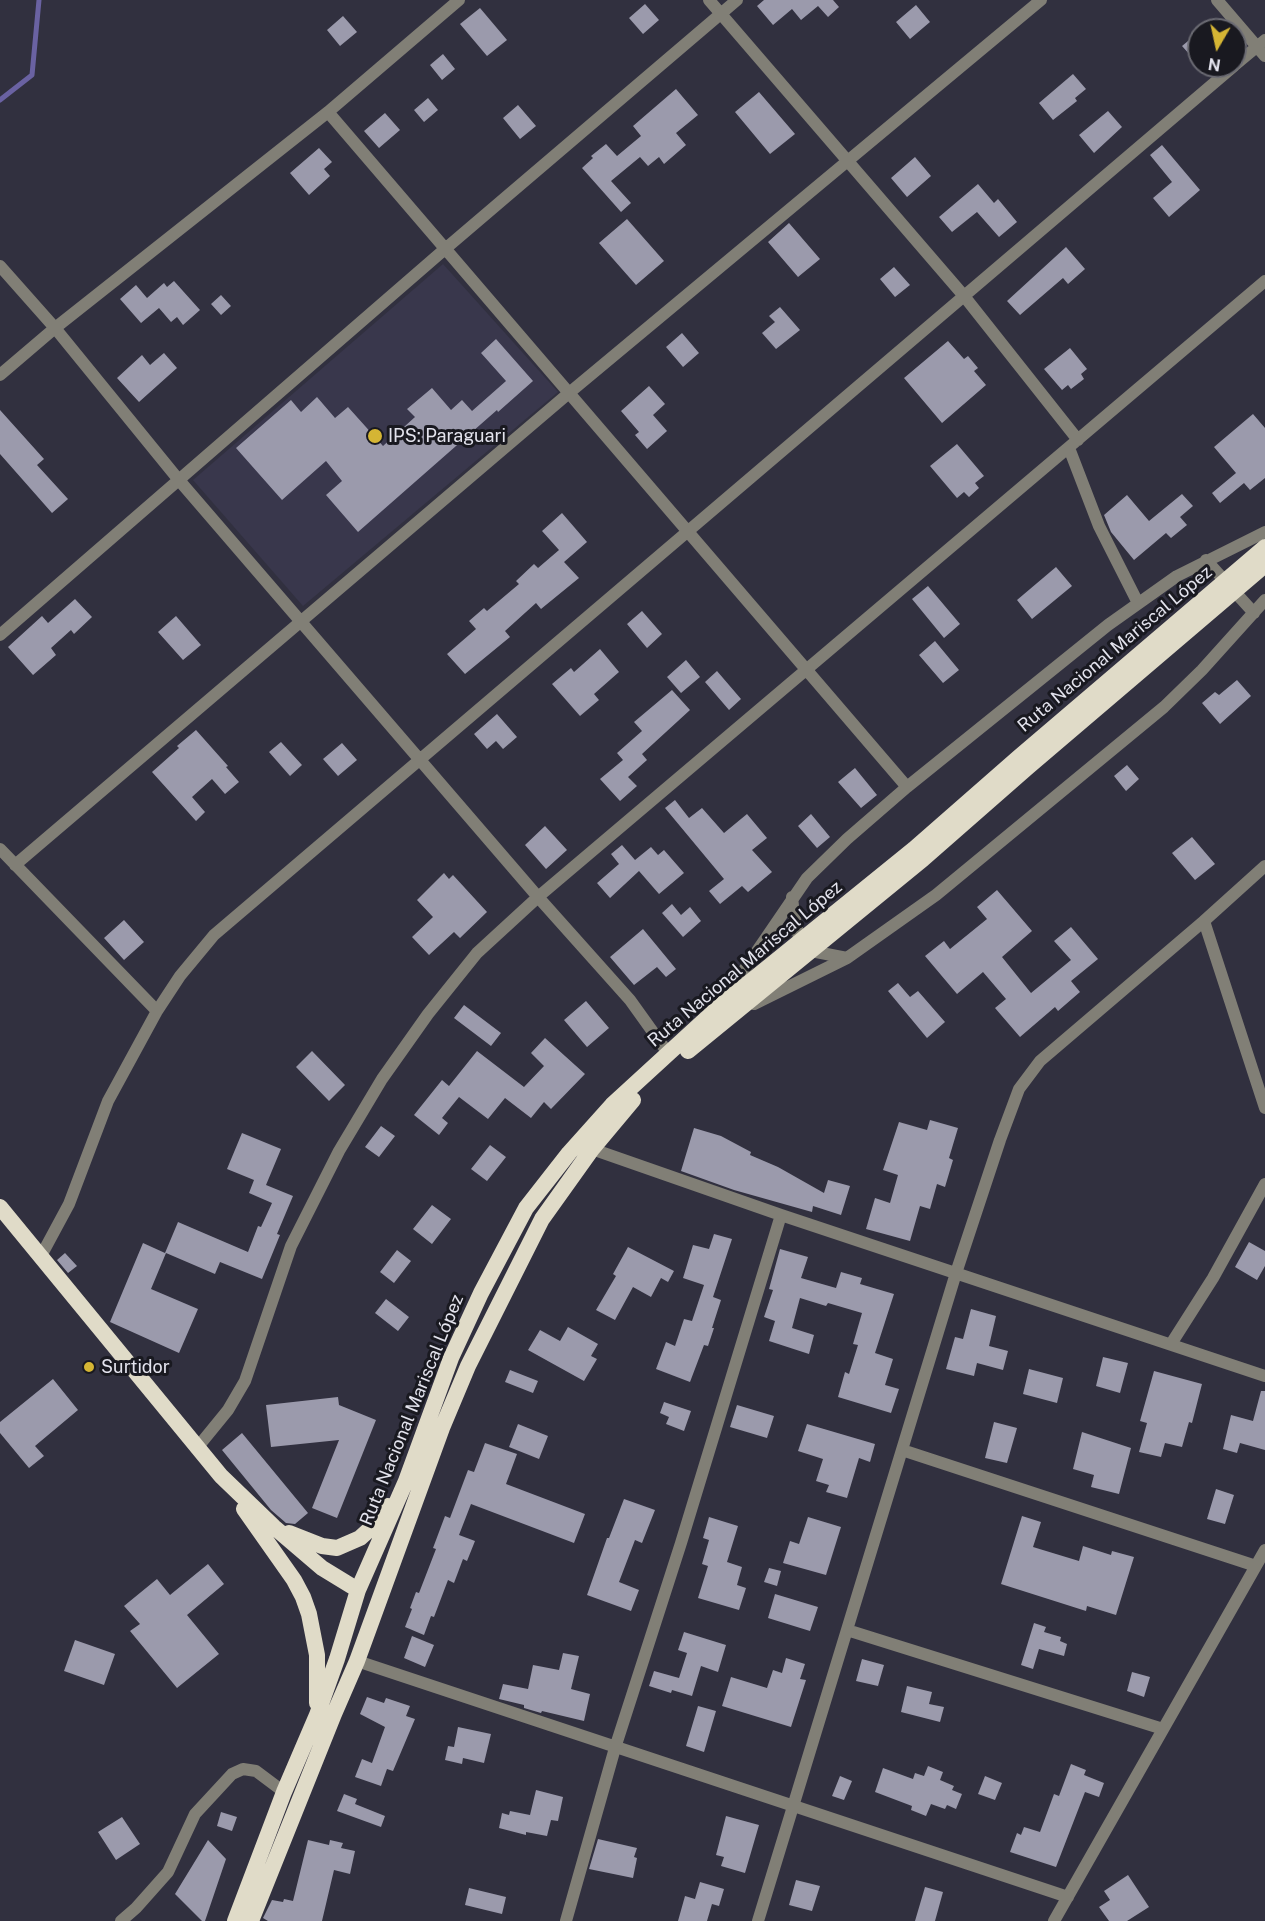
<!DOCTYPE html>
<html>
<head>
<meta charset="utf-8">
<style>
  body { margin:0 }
  #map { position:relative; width:1265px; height:1921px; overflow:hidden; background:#31303f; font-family:"Public Sans",sans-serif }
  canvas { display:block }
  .north { position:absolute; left:1187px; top:18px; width:60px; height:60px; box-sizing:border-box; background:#191920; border:2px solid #6a6a72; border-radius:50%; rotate:189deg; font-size:16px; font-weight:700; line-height:24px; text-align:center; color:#e3e3ed }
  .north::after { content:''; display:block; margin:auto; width:21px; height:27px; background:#d5b534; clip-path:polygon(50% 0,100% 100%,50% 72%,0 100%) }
</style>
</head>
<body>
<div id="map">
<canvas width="1265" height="1921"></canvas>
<div class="north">N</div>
</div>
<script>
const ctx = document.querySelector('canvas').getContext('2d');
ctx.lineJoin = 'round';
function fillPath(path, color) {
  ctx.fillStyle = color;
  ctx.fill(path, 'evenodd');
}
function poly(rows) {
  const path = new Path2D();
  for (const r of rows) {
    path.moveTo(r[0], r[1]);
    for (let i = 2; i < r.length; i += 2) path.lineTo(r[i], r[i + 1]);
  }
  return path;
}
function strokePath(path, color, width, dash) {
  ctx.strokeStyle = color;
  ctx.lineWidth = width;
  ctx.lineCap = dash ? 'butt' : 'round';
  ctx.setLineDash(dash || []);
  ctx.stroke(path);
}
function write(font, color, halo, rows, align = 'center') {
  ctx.font = font + ' "Public Sans",sans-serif';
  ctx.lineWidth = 6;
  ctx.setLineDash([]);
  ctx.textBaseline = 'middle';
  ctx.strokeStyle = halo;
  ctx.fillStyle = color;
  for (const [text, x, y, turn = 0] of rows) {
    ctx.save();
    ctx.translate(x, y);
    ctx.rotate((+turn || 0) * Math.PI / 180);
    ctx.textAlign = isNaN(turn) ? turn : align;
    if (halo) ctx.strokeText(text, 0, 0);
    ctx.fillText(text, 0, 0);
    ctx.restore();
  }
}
fillPath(poly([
  [443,264,558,392,303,606,193,480]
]), '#39374c');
strokePath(poly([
  [0,100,32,75,39,0]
]), '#6a62a2', 5);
fillPath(poly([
  [764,0,833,0,839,7,828,17,818,6,801,20,792,9,773,25,757,6],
  [645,4,659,20,643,34,629,18],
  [916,5,930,22,910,39,896,22],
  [480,8,507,40,487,56,460,24],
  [343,16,357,32,340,46,327,30],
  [1199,32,1199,65,1182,46],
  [443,54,455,69,442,80,430,65],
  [1073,74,1086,89,1075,98,1077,101,1053,120,1039,103],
  [676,89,698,115,676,133,686,145,664,164,659,157,648,166,640,157,611,181,631,203,621,212,582,168,593,158,591,156,606,144,617,156,641,136,633,126],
  [759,92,795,134,770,154,735,112],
  [428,98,438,110,424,122,414,110],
  [518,105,536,126,520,139,503,118],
  [1108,111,1122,127,1094,153,1079,135],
  [385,113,400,130,379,148,364,131],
  [1162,145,1200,190,1169,217,1153,198,1172,182,1150,155],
  [319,148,332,162,324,169,330,176,309,195,290,173],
  [915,157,931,176,907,197,891,178],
  [978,184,994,203,998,199,1017,222,999,237,977,212,952,232,939,217],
  [627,219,664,261,636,285,599,243],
  [789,223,820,259,798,277,768,242],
  [1066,247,1085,269,1068,284,1063,278,1020,315,1007,301],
  [894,267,910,285,895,297,880,279],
  [174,281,200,310,183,325,177,317,171,322,159,308,141,323,120,299,136,285,147,298,164,283,167,287],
  [221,295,231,306,221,315,211,304],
  [780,307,800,330,776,349,762,333,775,322,769,316],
  [682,333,699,353,683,367,666,347],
  [496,339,533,381,498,412,497,410,358,532,326,495,342,481,326,461,282,500,236,448,291,400,301,412,317,397,335,418,348,407,383,446,415,417,407,409,432,388,451,410,462,400,472,411,506,381,481,353],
  [948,341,964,359,968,356,978,368,974,371,986,385,942,423,904,378],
  [1070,348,1087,369,1081,374,1084,379,1071,389,1068,385,1062,390,1044,369],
  [164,353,177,368,139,402,117,378,142,355,150,365],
  [649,386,665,404,653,415,667,431,647,449,635,435,639,432,621,411],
  [0,410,44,459,37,465,68,499,52,513,0,454],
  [1253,414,1265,428,1265,478,1250,490,1244,483,1220,503,1212,493,1236,473,1214,447],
  [957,444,984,476,975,483,979,488,969,497,964,492,957,498,930,466],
  [1182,494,1193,506,1180,517,1187,525,1171,538,1166,533,1134,560,1111,532,1104,515,1127,495,1149,521],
  [562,513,587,542,564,562,579,578,541,609,536,603,505,631,510,637,465,674,447,654,476,629,469,621,484,608,487,611,519,584,516,581,534,564,538,568,559,550,542,531],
  [1056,567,1072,586,1032,619,1017,600],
  [928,586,960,624,944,638,912,599],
  [75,599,92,617,74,634,71,630,51,648,56,655,33,675,8,647,42,616,48,623],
  [642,611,662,634,647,648,627,624],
  [176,616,201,645,183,660,158,632],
  [935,641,959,670,943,683,919,655],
  [600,649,619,672,594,694,599,700,580,716,552,684,571,668,574,672],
  [686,660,700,677,681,693,667,677],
  [717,671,741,699,729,710,705,682],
  [1237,680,1251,696,1220,724,1202,703,1215,692,1219,695],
  [672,690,690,710,642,754,647,760,628,777,637,786,620,801,600,779,623,760,617,753,642,731,634,722],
  [497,714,517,737,503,749,496,741,487,749,474,734],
  [196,730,228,766,226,767,239,782,225,794,212,779,192,797,205,812,196,821,152,772,179,748,177,746],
  [281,742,302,765,290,776,269,752],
  [342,743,357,760,338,776,323,759],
  [1127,765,1139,779,1126,791,1114,776],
  [855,768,877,795,861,808,838,782],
  [675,800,689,818,702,808,724,833,747,814,767,838,752,850,772,872,748,892,742,886,720,904,709,891,724,879,665,808],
  [811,814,830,837,817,848,798,826],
  [545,826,567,850,546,869,525,845],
  [1192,837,1215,864,1195,880,1172,853],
  [622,845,635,860,651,847,658,855,664,850,684,873,659,894,639,871,610,898,597,883,619,864,611,854],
  [444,873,449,879,453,875,487,912,460,938,454,932,429,955,412,937,433,917,417,900],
  [997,890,1032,931,1002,957,1031,993,1071,960,1054,941,1071,927,1098,959,1071,981,1080,992,1058,1011,1055,1007,1020,1037,995,1008,1006,999,983,972,957,994,925,956,944,941,950,949,987,919,977,907],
  [672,904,681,915,690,907,701,921,683,937,662,913],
  [124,920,144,942,124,960,104,938],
  [643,929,676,969,666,977,657,967,634,985,610,957],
  [898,983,910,997,918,991,945,1022,927,1038,888,991],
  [586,1001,609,1028,587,1047,564,1020],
  [464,1005,501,1033,491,1046,454,1018],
  [545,1038,585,1074,551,1109,544,1102,531,1118,505,1098,488,1119,459,1097,442,1118,448,1123,439,1135,414,1115,442,1080,449,1086,477,1051,524,1087,544,1066,531,1053],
  [312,1051,345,1085,329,1101,296,1067],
  [930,1120,958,1128,949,1158,953,1160,945,1187,937,1184,930,1209,920,1206,910,1241,866,1229,875,1198,890,1203,898,1175,883,1170,899,1122,927,1130],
  [381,1126,395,1136,379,1157,365,1147],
  [694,1128,721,1136,751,1152,750,1155,778,1167,824,1193,828,1180,850,1186,841,1215,813,1206,812,1212,734,1190,681,1171],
  [242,1133,281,1149,266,1185,293,1196,277,1234,280,1235,262,1279,220,1262,215,1274,166,1253,151,1289,198,1309,179,1353,110,1322,143,1243,165,1253,178,1222,248,1252,258,1226,261,1227,272,1203,249,1193,254,1180,227,1169],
  [490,1145,506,1157,487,1181,471,1169],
  [432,1205,451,1219,432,1244,413,1229],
  [714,1234,732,1239,713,1297,721,1300,712,1328,714,1328,708,1346,704,1345,690,1382,656,1369,666,1342,675,1346,684,1319,692,1321,704,1285,683,1278,693,1245,709,1249],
  [1249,1242,1265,1251,1265,1266,1257,1280,1235,1267],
  [628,1247,674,1271,668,1282,661,1278,651,1297,633,1287,615,1320,596,1310,616,1276,613,1274],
  [780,1249,808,1257,801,1278,836,1288,841,1272,862,1278,860,1284,894,1294,875,1353,893,1359,885,1385,899,1389,891,1413,838,1397,845,1372,849,1374,858,1345,853,1344,862,1313,828,1303,826,1306,800,1298,792,1328,814,1335,809,1354,769,1341,775,1321,764,1317,773,1290,769,1289],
  [397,1250,411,1261,394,1283,380,1272],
  [65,1253,77,1266,68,1273,57,1260],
  [386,1299,409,1317,398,1331,375,1313],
  [971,1309,996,1316,989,1346,1008,1351,1003,1370,977,1363,974,1376,946,1369,955,1337,963,1339],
  [568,1327,598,1344,591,1356,597,1359,584,1381,528,1350,540,1330,560,1341],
  [1103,1357,1128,1363,1120,1393,1096,1386],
  [1029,1369,1063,1378,1057,1403,1023,1394],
  [510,1370,538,1381,533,1393,505,1382],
  [1154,1371,1202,1384,1192,1423,1189,1422,1182,1447,1165,1443,1161,1457,1139,1452,1147,1423,1140,1421],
  [53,1379,78,1410,35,1446,44,1456,29,1468,0,1433,0,1422],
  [1261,1391,1265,1391,1265,1450,1240,1443,1237,1453,1223,1449,1231,1415,1253,1421],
  [338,1397,339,1405,376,1420,337,1518,312,1508,339,1440,271,1447,266,1405],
  [664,1402,691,1411,684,1431,666,1424,669,1417,660,1413],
  [737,1405,774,1416,767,1438,730,1427],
  [994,1422,1017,1428,1007,1463,985,1458],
  [518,1424,548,1436,539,1459,509,1447],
  [807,1424,875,1444,870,1462,859,1458,847,1498,826,1492,829,1485,816,1481,823,1459,798,1451],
  [1082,1432,1131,1448,1119,1494,1091,1487,1094,1475,1073,1469],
  [242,1433,308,1513,295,1524,286,1523,271,1510,222,1450],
  [485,1443,517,1454,506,1484,585,1514,574,1543,471,1504,459,1535,475,1541,467,1561,463,1559,454,1583,448,1580,434,1617,431,1616,424,1635,405,1627,412,1609,410,1608,416,1592,419,1593,436,1549,433,1548,445,1516,450,1518,468,1470,474,1472],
  [1216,1489,1234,1495,1225,1524,1207,1519],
  [624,1499,655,1510,642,1543,635,1540,619,1582,639,1590,631,1611,587,1595,607,1538,609,1538],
  [1022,1516,1041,1522,1033,1547,1079,1561,1083,1546,1111,1555,1112,1551,1134,1557,1116,1615,1087,1606,1086,1611,1001,1584],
  [709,1517,738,1526,727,1562,742,1567,737,1585,746,1588,739,1610,698,1598,708,1566,702,1564,709,1540,703,1538],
  [808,1517,841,1527,826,1575,783,1563,790,1541,799,1544],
  [208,1564,224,1584,187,1615,219,1654,177,1688,130,1631,140,1624,124,1606,157,1579,170,1595],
  [769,1568,781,1571,777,1586,764,1582],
  [775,1594,818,1607,810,1631,768,1618],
  [1034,1623,1046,1627,1044,1632,1061,1637,1060,1641,1067,1644,1064,1656,1039,1649,1033,1669,1021,1665],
  [684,1632,726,1645,718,1672,701,1666,692,1696,672,1690,671,1693,649,1686,654,1671,679,1678,687,1653,678,1650],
  [412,1636,434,1645,425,1667,404,1658],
  [75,1640,115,1654,104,1685,64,1671],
  [563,1653,579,1656,571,1689,590,1694,584,1721,542,1711,541,1713,524,1708,524,1705,499,1699,503,1684,528,1689,533,1665,559,1670],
  [786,1658,805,1664,800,1679,806,1680,791,1727,722,1706,731,1677,767,1688,773,1670,782,1673],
  [862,1659,884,1665,878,1686,856,1681],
  [1132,1672,1150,1677,1144,1697,1127,1691],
  [907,1686,932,1692,929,1704,944,1707,940,1722,901,1712],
  [367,1697,384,1703,386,1698,410,1706,406,1716,415,1719,393,1771,387,1769,381,1786,355,1777,362,1759,372,1763,385,1727,360,1714],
  [698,1706,716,1711,704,1752,686,1746],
  [458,1727,491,1734,484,1763,463,1758,462,1764,445,1760,448,1746,454,1747],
  [1071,1764,1086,1770,1084,1775,1104,1783,1099,1797,1085,1792,1056,1867,1010,1852,1017,1833,1021,1835,1024,1827,1040,1832,1054,1794,1059,1796],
  [928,1766,943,1772,940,1780,954,1786,952,1790,962,1794,956,1809,947,1805,945,1809,931,1804,926,1816,911,1810,912,1806,875,1792,883,1768,913,1779,915,1773,924,1776],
  [840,1776,852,1781,844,1800,832,1796],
  [985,1776,1002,1783,995,1800,978,1794],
  [536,1790,563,1797,558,1821,551,1820,547,1836,526,1832,526,1835,499,1828,502,1813,509,1815,510,1811,530,1815],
  [344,1794,357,1799,355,1804,385,1816,381,1827,337,1811],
  [221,1812,237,1817,232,1831,217,1826],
  [726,1816,759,1825,745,1873,721,1866,724,1857,716,1855],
  [122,1817,140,1844,116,1860,98,1832],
  [598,1839,637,1848,634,1857,637,1858,633,1878,589,1869],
  [208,1840,226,1859,205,1921,202,1921,175,1894],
  [308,1840,329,1845,330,1840,343,1843,341,1848,355,1851,350,1874,334,1870,322,1921,268,1921,263,1918,272,1900,283,1902,284,1899,293,1901],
  [1128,1875,1149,1907,1127,1921,1109,1921,1099,1907,1110,1900,1104,1891],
  [796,1880,820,1886,812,1911,789,1905],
  [700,1882,724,1889,719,1906,712,1904,707,1921,678,1921,685,1896,695,1899],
  [925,1887,943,1892,935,1921,915,1921],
  [469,1888,506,1897,502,1914,465,1905]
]), '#9b9aac');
strokePath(poly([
  [459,0,328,112,55,328,178,479,538,897,630,1000,668,1053],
  [709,0,964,296,1078,440],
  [1217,0,1265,56],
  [1235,65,1265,40],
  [0,266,55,328,0,375],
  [1069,448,1099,526,1138,603],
  [1206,560,1254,613],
  [0,635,445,249,737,0],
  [907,787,569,393,1041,0],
  [0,849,157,1011],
  [15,865,569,393,328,112],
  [792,897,794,915,800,942,811,951,847,958],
  [1204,921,1265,866],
  [725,998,807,878,847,839,907,787,1108,625,1177,576,1265,532],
  [754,1004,847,958,936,895,1164,707,1202,670,1265,600],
  [592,1149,781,1215,1265,1376],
  [41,1256,69,1204,108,1101,157,1011,180,976,214,935,1234,66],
  [1171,1344,1213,1278,1265,1184],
  [197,1448,228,1410,245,1381,291,1246,339,1151,382,1079,428,1014,477,953,538,897,1265,281],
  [902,1450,1256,1566],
  [847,1630,1163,1729],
  [357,1661,1068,1897],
  [121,1921,136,1908,168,1872,195,1814,232,1774,243,1769,256,1771,284,1792],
  [566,1921,615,1748,681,1543,781,1215],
  [758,1921,956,1273,1000,1140,1019,1089,1040,1061,1204,921,1265,1108],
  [1054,1921,1265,1550]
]), '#817f76', 12);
strokePath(poly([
  [688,1051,923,859,1028,767,1265,565],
  [0,1207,221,1476,274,1527,322,1568,358,1590],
  [244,1509,294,1580,303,1597,309,1614,317,1655,317,1703],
  [289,1533,322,1546,337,1548,360,1538,371,1528,388,1506],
  [235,1921,284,1792,317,1715,337,1659,358,1590,406,1481,451,1358,481,1293,526,1208,569,1153,612,1105,719,1007,914,849,1019,757,1265,547],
  [251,1921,334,1714,357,1661,442,1428,468,1366,542,1219,592,1149,633,1100]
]), '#e0dbc8', 16);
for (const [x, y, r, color] of [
  [375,436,8,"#d5b534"],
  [89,1367,6,"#d5b534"]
]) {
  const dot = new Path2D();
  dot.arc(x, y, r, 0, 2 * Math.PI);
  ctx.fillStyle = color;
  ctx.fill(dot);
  strokePath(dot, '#191920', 2);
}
write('18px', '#e3e3ed', '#191920', [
  ["IPS: Paraguari",388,436],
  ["Surtidor",101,1367]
], 'left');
write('18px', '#e3e3ed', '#191920', [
  ["Ruta Nacional Mariscal López",1115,649,-40],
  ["Ruta Nacional Mariscal López",745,964,-40],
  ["Ruta Nacional Mariscal López",412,1410,-68]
]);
</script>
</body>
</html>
